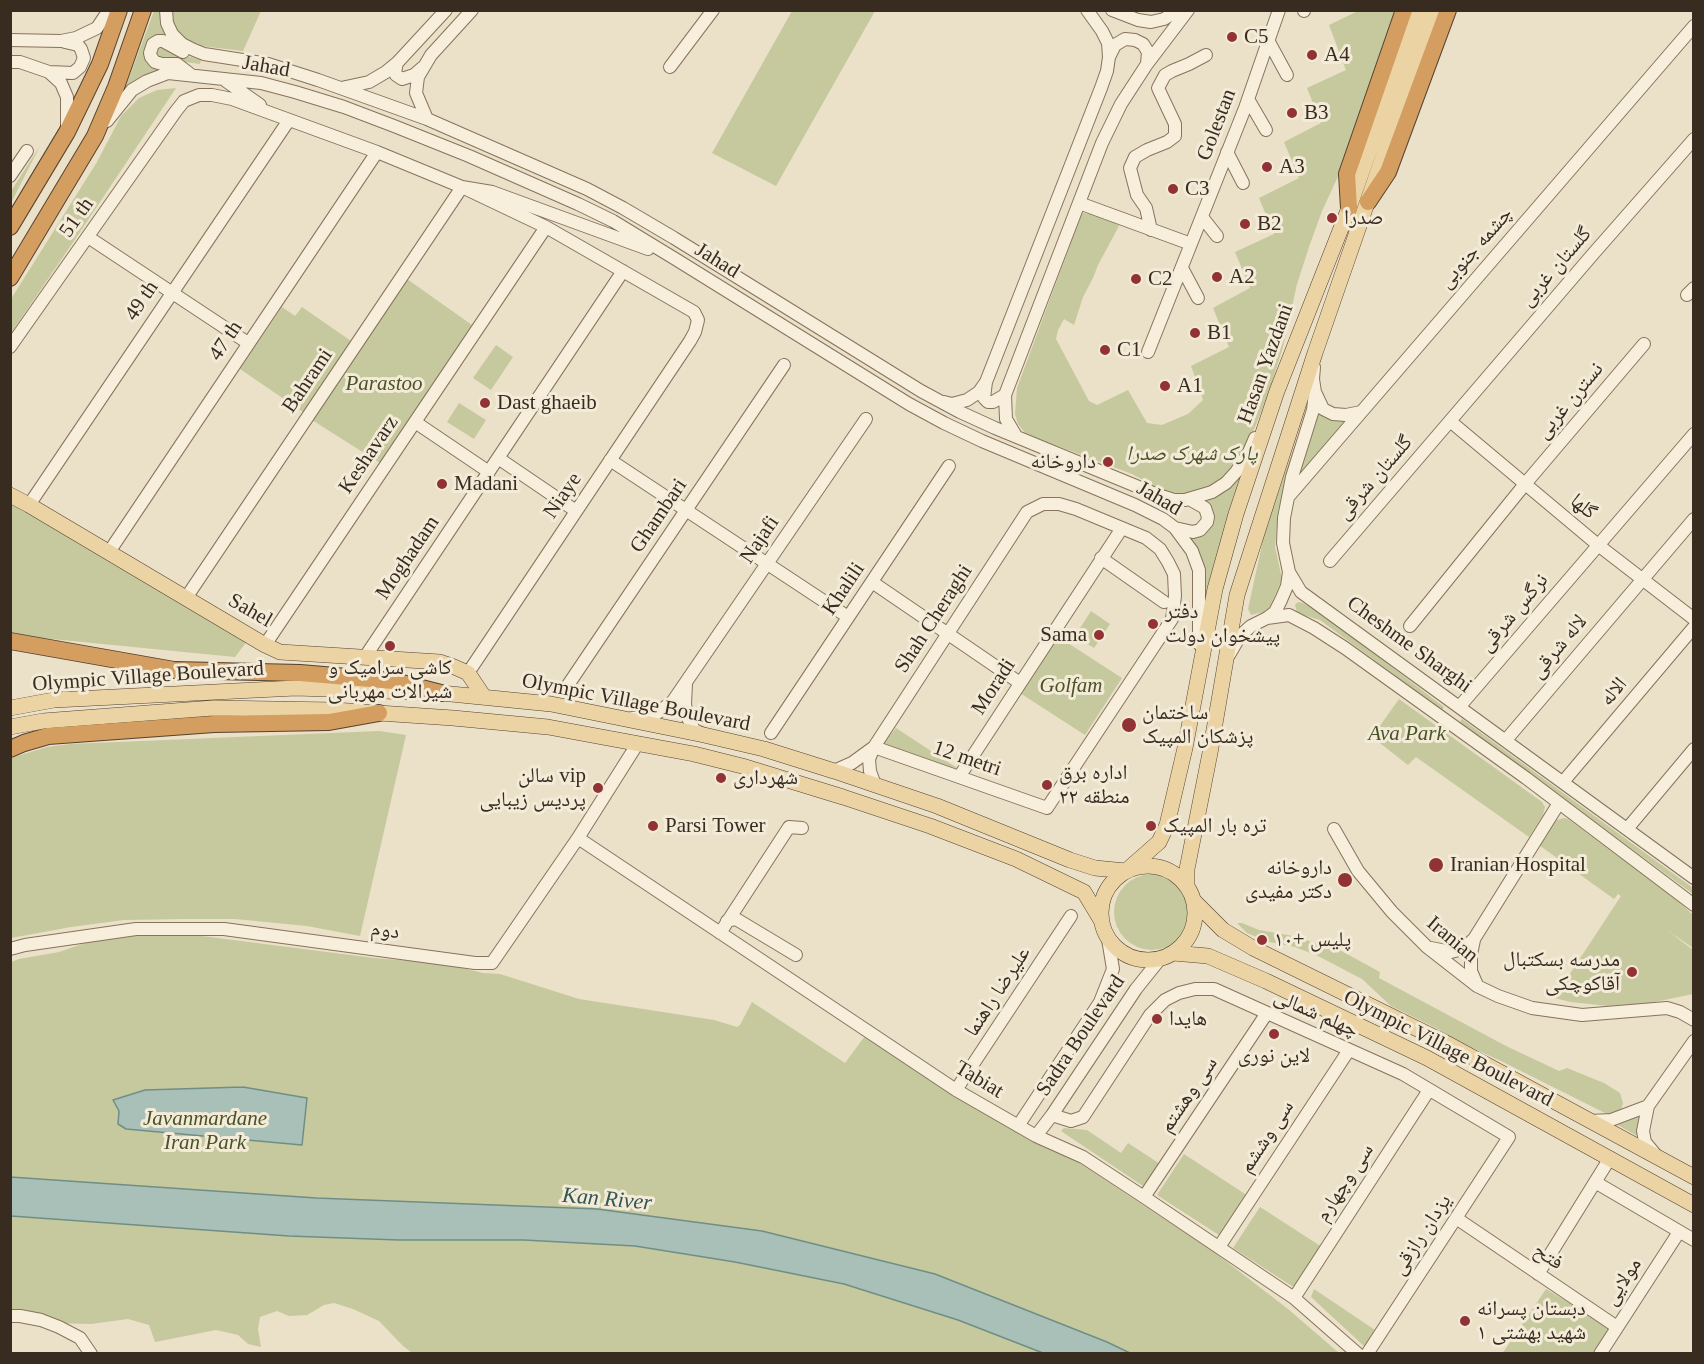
<!DOCTYPE html>
<html>
<head>
<meta charset="utf-8">
<style>
  body { margin:0 }
  #map { position:relative; width:1704px; height:1364px; overflow:hidden; background:#ebe0c8; font-family:"Times New Roman",serif }
  canvas { display:block }
  .frame { position:absolute; inset:0; border:12px solid #382c21; pointer-events:none }
</style>
</head>
<body>
<div id="map">
<canvas width="1704" height="1364"></canvas>
<div class="frame"></div>
</div>
<script>
const ctx = document.querySelector('canvas').getContext('2d');
ctx.lineJoin = 'round';
function fillPath(path, color) {
  ctx.fillStyle = color;
  ctx.fill(path, 'evenodd');
}
function poly(rows) {
  const path = new Path2D();
  for (const r of rows) {
    if (r.length === 3) {
      path.moveTo(r[0] + r[2], r[1]);
      path.arc(r[0], r[1], r[2], 0, 2 * Math.PI);
      continue;
    }
    path.moveTo(r[0], r[1]);
    for (let i = 2; i < r.length; i += 2) path.lineTo(r[i], r[i + 1]);
  }
  return path;
}
function strokePath(path, color, width, dash) {
  ctx.strokeStyle = color;
  ctx.lineWidth = width;
  ctx.lineCap = dash ? 'butt' : 'round';
  ctx.setLineDash(dash || []);
  ctx.stroke(path);
}
function write(font, color, halo, rows, align = 'center') {
  ctx.font = font + ' "Times New Roman","Noto Naskh Arabic",serif';
  ctx.lineWidth = 6;
  ctx.setLineDash([]);
  ctx.textBaseline = 'middle';
  ctx.strokeStyle = halo;
  ctx.fillStyle = color;
  for (const [text, x, y, turn = 0] of rows) {
    ctx.save();
    ctx.translate(x, y);
    ctx.rotate((+turn || 0) * Math.PI / 180);
    ctx.textAlign = isNaN(turn) ? turn : align;
    if (halo) ctx.strokeText(text, 0, 0);
    ctx.fillText(text, 0, 0);
    ctx.restore();
  }
}
fillPath(poly([
  [154,11,163,11,167,36,146,50,168,68,147,75,125,89],
  [169,11,261,11,243,51,201,46,186,40,176,32],
  [792,11,875,11,776,186,712,153],
  [1358,11,1397,11,1348,155,1322,211,1310,244,1297,284,1283,347,1269,392,1251,437,1229,475,1212,487,1189,494,1166,492,1132,474,1026,434,1018,424,1015,414,1017,388,1082,213,1093,214,1114,222,1119,226,1098,265,1093,278,1083,297,1074,325,1064,319,1058,330,1056,339,1089,401,1097,405,1128,390,1147,423,1162,425,1188,414,1203,400,1191,366,1229,347,1213,308,1250,288,1235,252,1274,234,1259,198,1299,178,1284,142,1321,123,1307,88,1346,70,1329,25],
  [159,45,180,54,201,60,200,64,156,58,154,50],
  [176,88,76,238,11,333,11,299,97,162,121,116,139,98,157,90],
  [40,146,11,203,11,191],
  [407,279,472,325,380,463,312,420],
  [282,307,295,316,302,307,351,341,303,412,240,369],
  [496,345,513,357,491,390,473,378],
  [459,403,486,420,474,439,447,422],
  [1308,407,1311,409,1278,511,1275,547,1282,579,1268,611,1251,615,1248,609,1265,531],
  [1318,410,1334,420,1340,421,1349,420,1293,488],
  [1244,467,1231,504,1204,600,1186,535,1206,531,1199,499],
  [10,499,248,640,235,657,11,635],
  [1298,602,1303,603,1325,616,1444,707,1442,710,1320,620,1297,613,1295,605],
  [1091,611,1110,624,1094,648,1075,636],
  [1057,636,1122,678,1085,735,1020,693],
  [1399,699,1542,802,1545,807,1543,815,1529,837,1416,757,1408,765,1372,737],
  [1462,719,1693,888,1693,894,1459,723],
  [896,728,957,768,952,771,881,746],
  [379,731,406,735,360,936,307,926,235,919,182,919,124,920,71,927,11,938,11,758,47,747,70,744],
  [1564,818,1568,819,1676,899,1693,915,1693,948,1667,930,1693,950,1693,994,1650,1003,1608,1006,1571,1002,1554,998,1621,896,1618,894,1614,899,1539,845,1553,823,1557,820],
  [1152,912,38],
  [1237,923,1242,923,1259,930,1293,936,1325,946,1334,947,1380,972,1379,978,1506,1046,1559,1071,1567,1068,1604,1083,1620,1093,1623,1103,1621,1110,1616,1114,1607,1114,1501,1061,1442,1034,1440,1030,1391,1006,1362,979,1318,956,1295,947,1269,942,1247,933],
  [141,934,194,935,374,958,440,963,483,973,500,974,579,999,714,1020,737,1027,740,1025,752,1002,845,1063,865,1036,1058,1149,1214,1252,1288,1309,1339,1353,412,1353,403,1346,379,1321,353,1309,334,1303,324,1305,307,1315,289,1316,277,1311,260,1317,258,1329,261,1347,248,1344,238,1335,216,1330,155,1342,149,1325,128,1319,91,1324,11,1322,11,962,19,959,59,952,103,937],
  [1643,1112,1641,1138,1616,1124,1623,1123],
  [1064,1128,1087,1130,1121,1153,1128,1143,1160,1164,1143,1186,1061,1131],
  [1184,1154,1248,1196,1222,1237,1157,1195],
  [1260,1207,1322,1247,1295,1288,1233,1248],
  [1314,1289,1375,1330,1365,1347,1311,1297],
  [1546,1289,1611,1328,1594,1353,1502,1354]
]), '#c5c99d');
const water = poly([
  [243,1087,307,1098,302,1145,126,1129,118,1124,119,1111,113,1100,145,1090,243,1087],
  [10,1177,316,1198,597,1209,762,1231,935,1274,1107,1342,1130,1353,1043,1353,958,1320,844,1284,735,1262,635,1246,524,1240,399,1240,289,1236,11,1216,10,1177]
]);
fillPath(water, '#a9c0b9');
strokePath(water, '#708e86', 1.5);
const minor = poly([
  [166,10,167,23,172,34,182,44,194,50,204,54,268,64,318,80,427,119,587,189,623,208,674,238,921,391,960,412,995,428,1158,495,1174,500,1185,500,1212,492,1226,483,1236,472,1249,452,1255,438],
  [1087,10,1102,31,1108,43,1109,57],
  [1112,10,1138,20,1151,22,1164,19,1178,10],
  [1304,10,1304,11],
  [10,40,61,41,76,38,97,28,109,10],
  [1268,40,1287,75],
  [183,52,163,41,158,41,153,44,150,53,151,57,155,62,162,64,177,64,190,74],
  [10,62,20,62,49,72,61,83,67,97,67,129],
  [397,63,395,72,396,75,402,79,414,75,422,68],
  [670,67,713,10],
  [49,72,73,73,80,67,84,58,81,49,78,45,65,42],
  [226,81,260,105],
  [341,88,369,82,386,72,397,63,446,10],
  [1248,99,1266,130],
  [427,119,416,93,418,77,431,55,472,10],
  [107,121,132,90,147,81,168,73,261,83,295,92,344,107,394,126,469,156,578,204,613,221,677,260,909,404,944,423,982,441,1135,505,1163,519,1175,528,1192,551,1199,570,1199,644],
  [1227,152,1243,183],
  [10,176,27,151],
  [1079,203,1191,244],
  [1202,217,1217,236],
  [1151,230,1146,208,1137,195,1130,168,1135,157,1147,150,1167,142,1175,136,1175,124,1158,88,1165,75,1172,71,1189,64,1206,55],
  [88,237,248,343],
  [1182,268,1198,298],
  [1687,295,1694,288],
  [10,347,176,111,184,101,199,95,212,95,232,99,377,152,462,187,546,227,694,312,698,320,695,332,690,341,468,673],
  [1148,352,1245,108,1279,10],
  [1314,367,1313,379,1315,392,1313,410,1292,477,1284,518,1283,543,1289,572,1301,592,1694,878],
  [986,382,984,398,988,402,993,402,1005,395],
  [1316,394,1323,409,1333,414,1346,415,1361,412],
  [944,402,952,404,967,400,979,392,986,382,1101,88,1107,71,1109,57,1115,45,1125,39,1135,40,1143,44,1148,52,1147,64],
  [1450,421,1598,545,1694,619],
  [415,422,489,472],
  [1016,436,1006,419,1005,395,1102,143,1121,104,1147,64,1188,10],
  [498,458,576,511],
  [610,460,848,617],
  [1289,496,1694,26],
  [1043,504,1059,504,1076,509,1146,538,1160,549,1168,562,1174,574,1175,596,1172,619,1047,808,874,747,1027,512,1043,504],
  [29,505,289,120],
  [1175,528,1193,532,1200,530,1207,522,1208,517,1205,508,1189,499],
  [109,552,377,152],
  [1101,558,1164,602],
  [1330,561,1593,254,1694,139],
  [872,582,1020,683],
  [186,598,462,187,492,192,648,249],
  [1267,618,1275,612,1281,600,1287,586,1289,572],
  [1410,626,1525,484,1644,344],
  [265,645,546,227],
  [1229,655,1240,636,1251,626,1267,618,1289,615,1314,628,1345,648,1526,778,1694,905],
  [365,657,623,271],
  [686,684,685,704,687,716,694,730,703,734],
  [566,688,784,365],
  [1460,706,1694,434],
  [632,718,642,718,656,714,673,701,866,419],
  [771,733,949,466],
  [1506,740,1694,519],
  [834,771,852,763,874,747,869,759,870,771,875,785],
  [959,777,1122,528],
  [1563,782,1694,627],
  [1334,829,1358,871,1392,912,1427,947,1477,986,1498,996,1532,1008,1582,1015,1667,1008,1680,1012,1694,1020],
  [1627,829,1694,749],
  [578,838,956,1090,1036,1136,1083,1157,1144,1197,1294,1298,1358,1354],
  [727,921,736,919,796,955],
  [720,933,789,827,802,828],
  [1474,940,1471,954,1471,971,1477,985],
  [1431,948,1451,952,1463,949,1474,939,1559,803],
  [10,949,25,945,136,929,224,929,475,963,492,963,578,838,638,743],
  [956,1090,1071,916],
  [1052,1115,1071,1121,1083,1117,1150,1015,1165,1000,1179,993,1195,989,1214,989,1403,1074,1509,1137,1367,1354],
  [1590,1121,1611,1120,1648,1106],
  [1018,1126,1100,1002,1113,969,1108,939],
  [1036,1136,1052,1115,1136,989,1160,959],
  [1655,1154,1645,1142,1643,1131,1648,1106,1694,1041],
  [1595,1182,1694,1240],
  [1144,1197,1267,1013],
  [1456,1218,1617,1327],
  [1219,1247,1349,1050],
  [1538,1274,1610,1158],
  [1294,1298,1429,1090],
  [10,1316,20,1316,41,1320,59,1327,80,1338,91,1354],
  [1600,1354,1679,1232]
]);
const major = poly([
  [10,495,29,505,265,645,280,652,440,662,452,666,468,673,484,697],
  [10,708,54,700,296,688,441,693,551,704,704,735,764,749,834,771,937,806,1070,860,1095,868,1126,871,1159,842,1167,825,1185,748,1215,589,1236,514,1277,391,1349,208,1419,10],
  [10,727,43,721,213,708,334,710,453,718,548,727,694,754,742,766,843,797,930,826,1016,859,1084,892,1102,922],
  [1148,913,47],
  [1187,887,1187,869,1210,753,1237,595,1315,353,1434,10],
  [1194,901,1223,930,1253,948,1450,1045,1694,1177],
  [1173,953,1208,956,1266,981,1427,1058,1694,1205]
]);
const highway = poly([
  [1368,202,1388,172,1448,10],
  [1349,208,1347,174,1404,10],
  [10,227,67,132,100,64,119,10],
  [10,278,95,136,116,87,143,10],
  [10,641,174,670,300,673,394,681,441,693],
  [10,749,24,743,48,736,214,724,329,722,379,713]
]);
strokePath(minor, '#86735e', 14);
strokePath(major, '#554232', 16);
strokePath(highway, '#554232', 18);
strokePath(minor, '#f7eedb', 12);
strokePath(major, '#ebd3a4', 15);
strokePath(highway, '#d39e60', 16);
for (const [x, y, r, color] of [
  [1232,37,6,"#913335"],
  [1312,55,6,"#913335"],
  [1292,113,6,"#913335"],
  [1267,167,6,"#913335"],
  [1173,189,6,"#913335"],
  [1332,218,6,"#913335"],
  [1245,224,6,"#913335"],
  [1217,277,6,"#913335"],
  [1136,279,6,"#913335"],
  [1195,333,6,"#913335"],
  [1105,350,6,"#913335"],
  [1165,386,6,"#913335"],
  [485,403,6,"#913335"],
  [1108,462,6,"#913335"],
  [442,484,6,"#913335"],
  [1153,624,6,"#913335"],
  [1099,635,6,"#913335"],
  [390,646,6,"#913335"],
  [1129,725,8,"#913335"],
  [721,778,6,"#913335"],
  [1047,785,6,"#913335"],
  [598,788,6,"#913335"],
  [653,826,6,"#913335"],
  [1151,826,6,"#913335"],
  [1436,865,8,"#913335"],
  [1345,880,8,"#913335"],
  [1262,940,6,"#913335"],
  [1632,972,6,"#913335"],
  [1157,1019,6,"#913335"],
  [1274,1034,6,"#913335"],
  [1465,1321,6,"#913335"]
]) {
  const dot = new Path2D();
  dot.arc(x, y, r, 0, 2 * Math.PI);
  ctx.fillStyle = color;
  ctx.fill(dot);
  strokePath(dot, '#f3ebd7', 2);
}
write('21px', '#382c21', '#f3ebd7', [
  ["C5",1244,37],
  ["A4",1324,55],
  ["B3",1304,113],
  ["A3",1279,167],
  ["C3",1185,189],
  ["صدرا",1344,218],
  ["B2",1257,224],
  ["A2",1229,277],
  ["C2",1148,279],
  ["B1",1207,333],
  ["C1",1117,350],
  ["A1",1177,386],
  ["Dast ghaeib",497,403],
  ["داروخانه",1096,462,"right"],
  ["Madani",454,484],
  ["دفتر",1165,612],
  ["پیشخوان دولت",1165,636],
  ["Sama",1087,635,"right"],
  ["کاشی سرامیک و",390,668,"center"],
  ["شیرالات مهربانی",390,692,"center"],
  ["ساختمان",1142,713],
  ["پزشکان المپیک",1142,737],
  ["اداره برق",1059,773],
  ["منطقه ۲۲",1059,797],
  ["سالن vip",586,776,"right"],
  ["پردیس زیبایی",586,800,"right"],
  ["شهرداری",733,778],
  ["Parsi Tower",665,826],
  ["تره بار المپیک",1163,826],
  ["Iranian Hospital",1450,865],
  ["داروخانه",1332,868,"right"],
  ["دکتر مفیدی",1332,892,"right"],
  ["پلیس +۱۰",1274,940],
  ["مدرسه بسکتبال",1620,960,"right"],
  ["آقاکوچکی",1620,984,"right"],
  ["هایدا",1169,1019],
  ["لاین نوری",1274,1056,"center"],
  ["دبستان پسرانه",1477,1309],
  ["شهید بهشتی ۱",1477,1333]
], 'left');
write('21px', '#382c21', '#f3ebd7', [
  ["Jahad",266,67,10],
  ["Golestan",1217,125,-69],
  ["51 th",77,218,-55],
  ["چشمه جنوبی",1476,248,-49],
  ["Jahad",717,261,32],
  ["گلستان غربی",1556,267,-49],
  ["49 th",142,301,-56],
  ["47 th",226,341,-56],
  ["Hasan Yazdani",1266,364,-70],
  ["Bahrami",308,381,-56],
  ["نسترن غربی",1570,401,-50],
  ["Keshavarz",369,455,-56],
  ["گلستان شرقی",1375,478,-49],
  ["Niaye",563,496,-56],
  ["Jahad",1159,499,30],
  ["گلها",1583,507,40],
  ["Ghambari",659,516,-56],
  ["Najafi",760,540,-56],
  ["Moghadam",408,558,-56],
  ["Khalili",844,589,-56],
  ["Sahel",250,611,30],
  ["نرگس شرقی",1514,613,-50],
  ["Shah Cheraghi",934,619,-57],
  ["Cheshme Sharghi",1409,645,36],
  ["لاله شرقی",1559,647,-50],
  ["Olympic Village Boulevard",148,677,-4],
  ["Moradi",994,687,-57],
  ["الاله",1614,692,-50],
  ["Olympic Village Boulevard",636,703,11],
  ["12 metri",967,759,19],
  ["دوم",385,931,7],
  ["Iranian",1452,940,40],
  ["علیرضا راهنما",998,992,-57],
  ["چهلم شمالی",1316,1014,24],
  ["Sadra Boulevard",1081,1036,-56],
  ["Olympic Village Boulevard",1448,1049,27],
  ["Tabiat",979,1080,31],
  ["سی وهشتم",1189,1095,-56],
  ["سی وششم",1267,1137,-57],
  ["سی وچهارم",1345,1183,-57],
  ["یزدان رازقی",1422,1235,-57],
  ["فتح",1548,1257,34],
  ["مولایی",1623,1282,-57]
]);
write('italic 21px', '#495329', '#f3ebd7', [
  ["Parastoo",384,384],
  ["پارک شهرک صدرا",1192,454],
  ["Golfam",1071,686],
  ["Ava Park",1407,734],
  ["Javanmardane",205,1119],
  ["Iran Park",205,1143]
]);
write('italic 22px', '#315653', '#f3ebd7', [
  ["Kan River",607,1200,5]
]);
</script>
</body>
</html>
